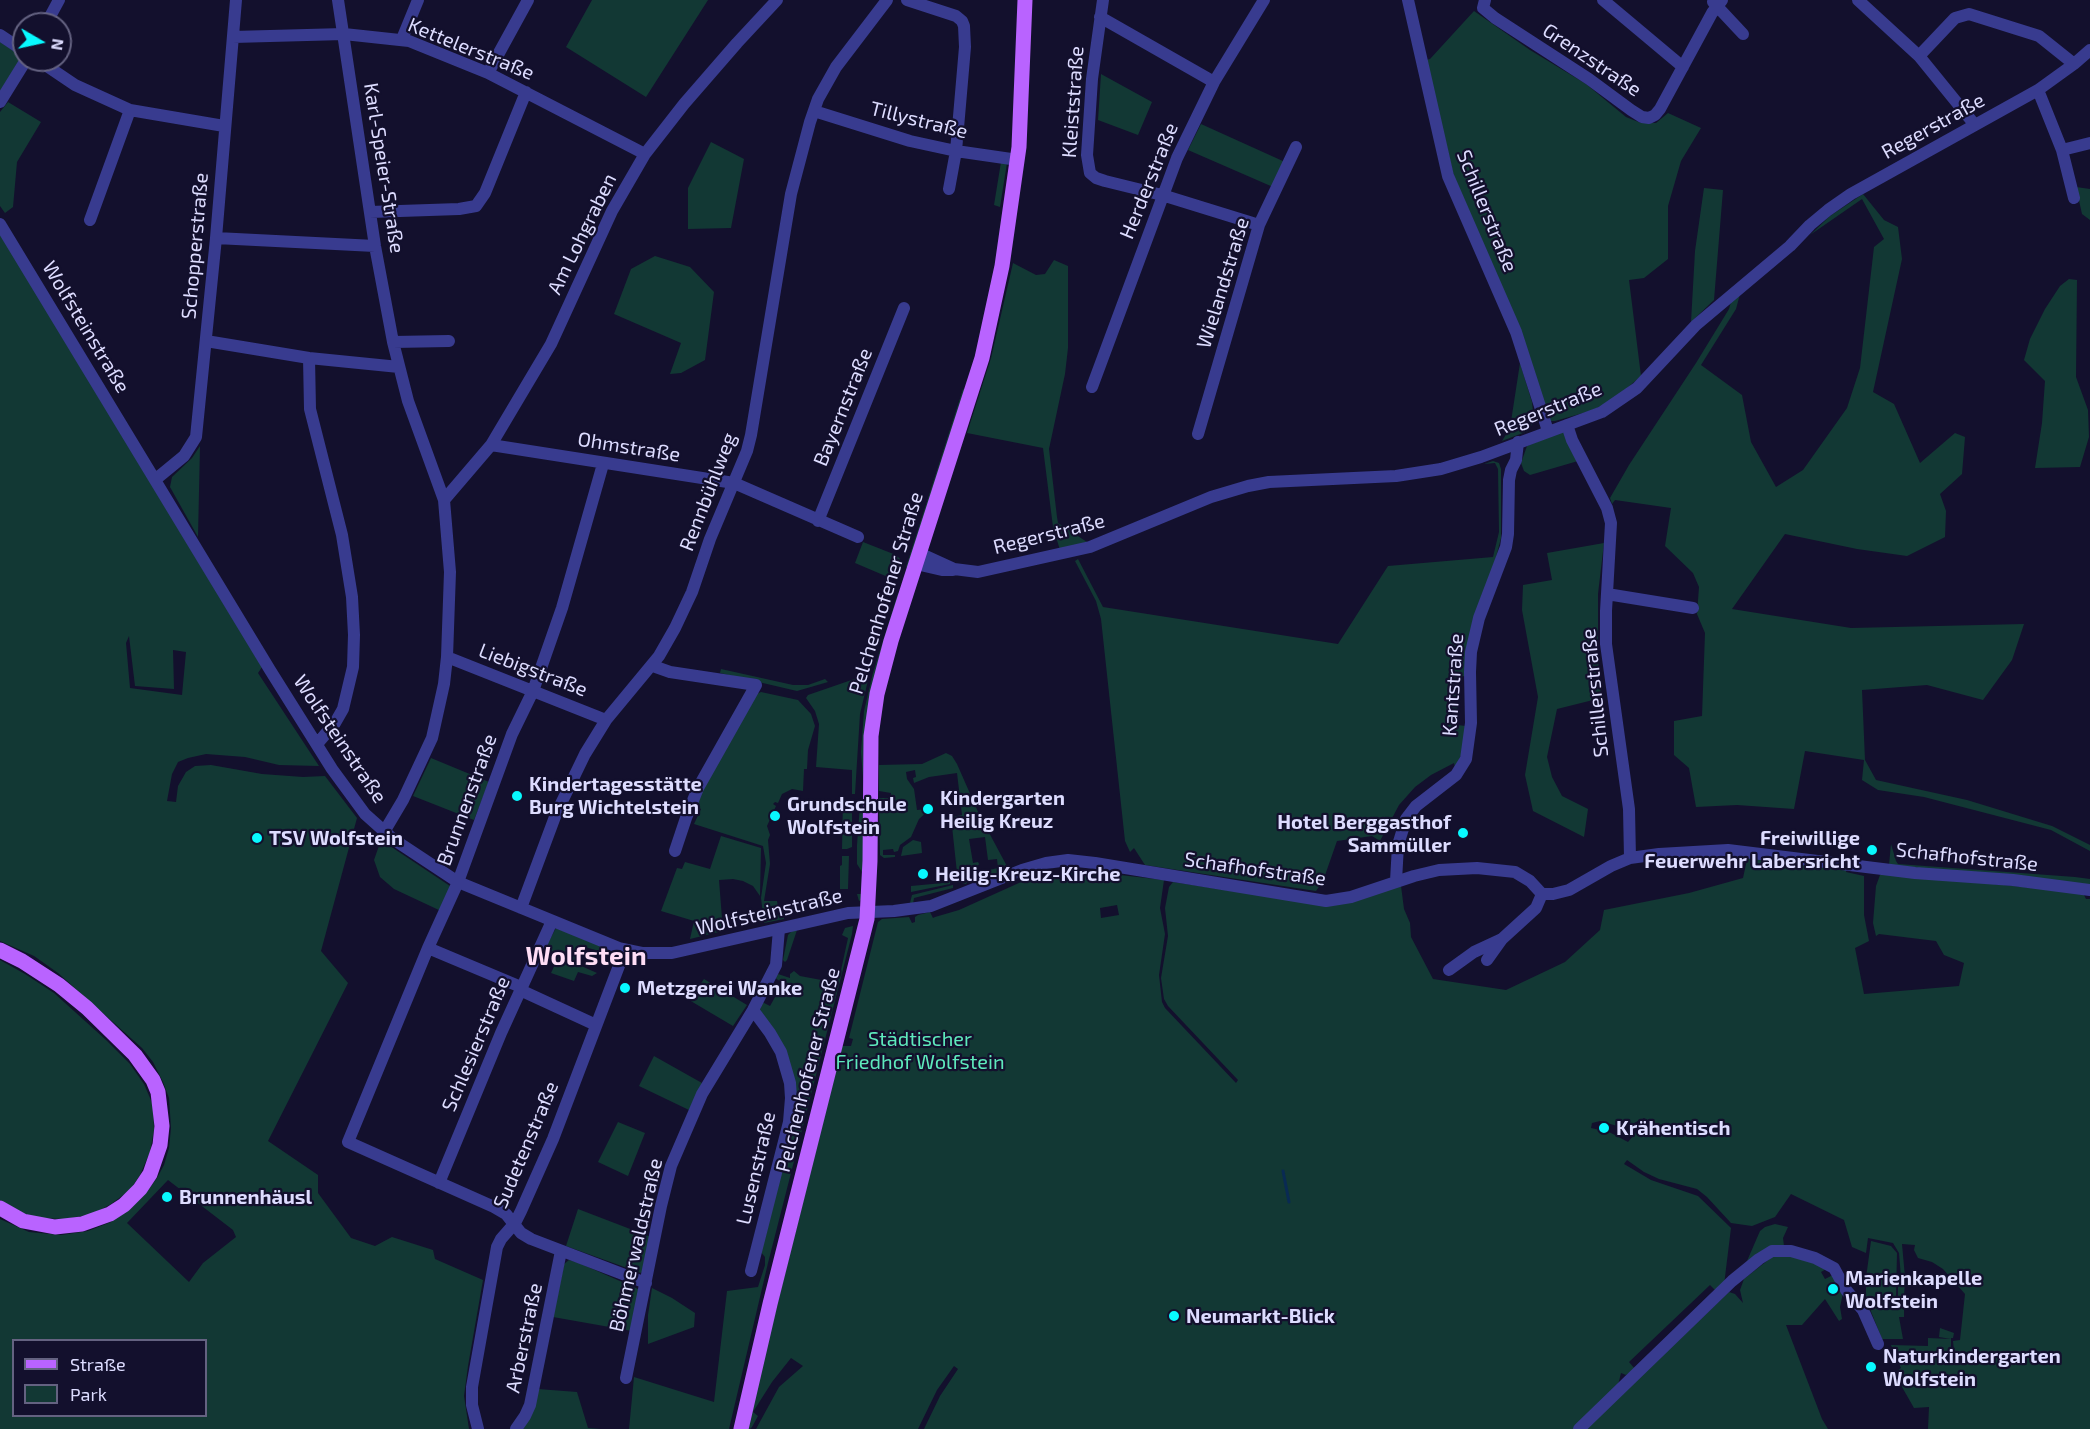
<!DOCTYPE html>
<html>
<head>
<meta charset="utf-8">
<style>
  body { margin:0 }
  #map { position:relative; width:2090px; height:1429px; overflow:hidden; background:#13102d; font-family:"Exo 2",sans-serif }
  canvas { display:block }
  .legend { position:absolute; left:12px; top:1339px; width:195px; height:78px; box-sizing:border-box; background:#13102d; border:2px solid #646281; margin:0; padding:8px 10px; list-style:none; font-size:18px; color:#dddcff }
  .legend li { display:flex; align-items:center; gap:12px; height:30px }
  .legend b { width:30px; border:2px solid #646281 }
  .north { position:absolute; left:12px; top:12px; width:60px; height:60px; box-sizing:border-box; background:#13102d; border:2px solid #646281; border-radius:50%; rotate:99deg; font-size:16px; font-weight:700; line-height:24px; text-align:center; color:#dddcff }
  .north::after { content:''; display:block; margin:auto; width:21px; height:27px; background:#08f9ff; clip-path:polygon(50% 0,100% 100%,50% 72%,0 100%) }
</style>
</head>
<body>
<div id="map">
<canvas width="2090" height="1429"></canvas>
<ul class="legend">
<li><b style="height:8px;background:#b963ff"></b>Straße</li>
<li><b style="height:16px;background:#123834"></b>Park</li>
</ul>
<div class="north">N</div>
</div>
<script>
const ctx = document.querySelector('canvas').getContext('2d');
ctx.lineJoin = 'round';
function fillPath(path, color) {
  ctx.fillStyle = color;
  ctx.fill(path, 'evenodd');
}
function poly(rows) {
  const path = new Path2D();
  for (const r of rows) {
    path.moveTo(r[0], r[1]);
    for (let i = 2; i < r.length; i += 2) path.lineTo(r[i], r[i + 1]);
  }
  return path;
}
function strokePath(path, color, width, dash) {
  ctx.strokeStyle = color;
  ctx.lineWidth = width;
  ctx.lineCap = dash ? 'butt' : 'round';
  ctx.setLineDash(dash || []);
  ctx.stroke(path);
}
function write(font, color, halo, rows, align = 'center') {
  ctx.font = font + ' "Exo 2",sans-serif';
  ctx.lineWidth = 4.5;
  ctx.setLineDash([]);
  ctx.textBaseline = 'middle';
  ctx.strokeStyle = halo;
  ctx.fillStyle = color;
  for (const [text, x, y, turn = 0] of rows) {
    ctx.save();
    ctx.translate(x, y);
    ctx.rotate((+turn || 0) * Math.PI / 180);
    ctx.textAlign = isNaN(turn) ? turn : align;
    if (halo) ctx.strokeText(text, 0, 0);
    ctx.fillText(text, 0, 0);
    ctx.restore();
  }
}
fillPath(poly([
  [592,0,708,0,646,97,566,47],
  [1474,11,1530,50,1586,84,1626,117,1641,123,1656,123,1668,113,1701,128,1681,161,1668,206,1668,259,1644,278,1629,280,1641,376,1612,401,1590,411,1555,421,1550,421,1455,181,1426,60,1430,59],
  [0,42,20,55,21,60,0,95],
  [1101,74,1152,102,1138,135,1098,120],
  [8,102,41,122,17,162,13,207,5,213,0,206,0,112],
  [1201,124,1285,162,1273,187,1188,150],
  [711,142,744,159,731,228,688,229,688,188],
  [1001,162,1007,163,1000,207,994,205],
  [2076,187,2090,189,2090,220,2082,214],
  [1704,188,1723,190,1714,300,1691,322,1695,251],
  [1863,194,1884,220,1898,227,1902,259,1873,392,1894,404,1920,463,1955,433,1965,437,1962,474,1940,494,1946,511,1945,537,1907,556,1857,549,1785,534,1732,609,1851,628,2024,624,2012,660,1983,700,1927,685,1862,690,1865,760,1876,780,1967,800,2052,826,2090,845,2090,851,2051,830,1924,797,1878,790,1862,780,1864,760,1805,751,1794,809,1737,805,1696,807,1689,768,1674,755,1674,721,1702,716,1705,633,1697,614,1699,587,1693,573,1665,546,1671,508,1615,500,1612,504,1610,498,1629,465,1696,363,1729,309,1731,302,1740,294,1736,309,1701,365,1742,395,1751,442,1776,487,1803,470,1847,408,1860,368,1874,247,1884,239,1862,199,1810,235,1830,216],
  [0,234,262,667,258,673,319,766,279,765,245,757,206,754,188,758,178,762,172,774,167,801,176,802,178,786,186,772,195,766,211,765,262,774,303,777,325,776,357,818,321,951,348,983,268,1141,318,1175,318,1193,351,1238,375,1246,392,1237,433,1250,435,1259,483,1280,468,1366,464,1396,469,1429,0,1429,0,1219,29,1232,61,1235,88,1231,111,1222,149,1189,157,1178,164,1165,169,1148,171,1128,169,1098,163,1082,153,1062,142,1048,58,973,34,956,0,941],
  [129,636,135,686,174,689,173,650,186,652,182,695,130,688,126,643],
  [168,1180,233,1230,236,1237,203,1263,189,1282,127,1223],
  [14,1340,206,1340,206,1416,14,1416],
  [655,256,690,267,714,292,705,360,681,373,670,374,681,343,614,314,631,269],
  [1054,260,1068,266,1068,348,1065,374,1049,449,1057,517,1058,523,1087,542,1060,550,1053,527,1043,448,967,433,991,358,1013,263,1036,275,1045,274],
  [2069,279,2077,280,2076,377,2088,410,2089,437,2080,467,2035,468,2042,423,2045,381,2024,360,2030,339,2045,309,2060,286],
  [1520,363,1532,402,1534,421,1528,431,1502,441,1510,428],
  [963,389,966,390,909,568,906,567],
  [1563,431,1578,461,1530,475,1524,471,1521,463,1527,446],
  [200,446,198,537,170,487,172,477,192,458],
  [1493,461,1499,463,1501,469,1501,538,1465,676,1458,677,1457,725,1466,726,1462,753,1455,768,1454,763,1431,775,1415,787,1399,805,1380,841,1372,836,1337,841,1323,881,1316,891,1145,865,1134,848,1130,852,1125,841,1101,619,1096,601,1075,561,1078,559,1103,607,1338,644,1388,566,1493,557,1499,532,1498,469,1495,463,1484,464],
  [863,542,896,555,900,559,895,580,855,563],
  [1604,543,1598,594,1598,659,1601,698,1557,709,1547,757,1552,777,1562,796,1588,809,1584,837,1533,811,1525,775,1538,697,1522,610,1523,585,1552,580,1547,553],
  [898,593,901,595,864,790,861,752,864,711,873,673],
  [721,669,793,685,808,685,825,679,828,682,797,691,720,673],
  [866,675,869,676,860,714,855,794,852,794,852,770,816,767,819,724,815,711,806,698,808,695],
  [761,692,798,700,811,714,815,726,808,750,807,769,804,769,803,791,792,789,782,794,778,803,775,802,773,804,776,806,767,826,770,835,768,840,770,864,764,901,777,901,778,907,768,909,768,916,783,914,784,919,764,923,761,898,766,863,763,846,694,824,701,809,695,806,718,760,757,694],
  [946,753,952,756,957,764,979,814,1009,870,976,886,977,876,980,872,998,868,997,859,988,860,985,837,969,839,973,863,978,862,979,864,966,884,958,882,951,817,962,815,957,773,929,777,914,783,913,778,916,777,915,770,906,772,907,779,914,789,917,810,927,809,928,811,919,819,911,837,900,845,898,851,894,852,893,849,883,850,883,855,895,855,895,857,884,858,880,855,879,798,890,798,891,793,879,791,879,765,922,764],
  [431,758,489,782,474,820,413,796],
  [843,799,852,800,852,847,847,849,842,849],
  [860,804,863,805,863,869,861,900,859,901,857,894,861,894,862,872,857,864,857,845],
  [721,836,761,848,760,896,753,886,743,881,733,879,719,880,723,931,690,939,694,921,661,911,677,868,682,869,685,862,710,869],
  [381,840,450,886,441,911,394,889,380,877,374,860],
  [913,840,921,842,922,853,901,856,903,847],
  [1891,844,1896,861,1898,864,2075,877,2090,879,2090,885,1889,865],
  [1748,855,1846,868,1846,872,1864,876,1864,915,1869,941,1855,948,1864,994,1959,986,1964,963,1944,955,1936,941,1879,934,1876,936,1873,923,1876,886,1880,875,1885,873,2083,893,2086,899,2090,899,2090,1429,1928,1429,1929,1407,1914,1408,1894,1373,1901,1368,1891,1345,1928,1346,1928,1338,1951,1339,1939,1337,1940,1328,1954,1333,1953,1338,1951,1338,1951,1349,1955,1360,1953,1341,1960,1340,1965,1294,1943,1269,1932,1262,1918,1258,1914,1250,1915,1245,1902,1244,1905,1277,1901,1277,1899,1253,1893,1243,1868,1238,1866,1253,1852,1247,1844,1220,1791,1194,1775,1217,1752,1226,1731,1223,1707,1197,1697,1189,1659,1179,1644,1172,1627,1160,1624,1164,1651,1180,1698,1196,1731,1228,1724,1285,1717,1292,1710,1285,1629,1362,1635,1369,1626,1375,1621,1373,1618,1385,1625,1391,1729,1292,1735,1294,1743,1303,1740,1290,1744,1279,1772,1257,1785,1254,1828,1268,1821,1272,1825,1279,1835,1274,1843,1293,1840,1307,1842,1319,1839,1321,1825,1299,1802,1325,1786,1325,1822,1419,1828,1429,924,1429,940,1396,958,1369,954,1366,937,1390,918,1429,756,1429,779,1387,803,1366,791,1358,772,1382,753,1412,758,1416,752,1427,750,1429,746,1429,842,1046,851,1046,853,1039,849,1038,878,922,882,919,909,917,912,923,915,922,915,917,918,915,930,912,933,918,935,917,959,910,1030,878,1076,870,1164,880,1160,908,1165,934,1159,975,1162,1002,1165,1008,1236,1083,1238,1080,1168,1006,1164,999,1161,978,1168,936,1165,908,1169,887,1173,882,1312,903,1401,886,1404,909,1410,923,1411,937,1433,979,1506,990,1565,962,1600,930,1604,910,1689,893,1743,878],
  [1117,905,1119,915,1101,918,1100,908],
  [1644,1118,1648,1121,1647,1127,1637,1131,1628,1142,1609,1132,1591,1128,1592,1123,1600,1121,1624,1128],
  [842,856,849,856,848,889,840,889,840,866,842,865],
  [951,877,950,884,911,892,911,886,943,883,943,878],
  [953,885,953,888,914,898,913,904,910,903,912,895],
  [853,926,852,934,768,1263,729,1429,629,1429,634,1377,714,1402,727,1291,758,1287,765,1265,765,1257,760,1251,795,1087,760,1010,762,1002,770,1006,783,983,775,978,778,974,790,978,790,974,794,971,800,976,832,982,830,977,831,972,841,970,848,938,842,935,845,928],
  [556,928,613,950,613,955,585,947,579,965,597,973,592,976,578,972,574,981,551,973,559,956,545,948],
  [797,930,787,960,785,962,783,960,788,935,792,931],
  [0,960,25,974,54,993,106,1040,130,1064,144,1084,153,1105,154,1130,150,1152,140,1175,130,1190,111,1204,93,1214,65,1219,38,1218,25,1214,0,1200],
  [704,979,747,1005,733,1026,689,1000],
  [654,1056,702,1083,689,1110,639,1086],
  [618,1122,645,1133,628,1176,598,1162],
  [578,1209,651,1237,646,1267,641,1273,566,1246],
  [1775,1224,1788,1227,1783,1238,1784,1246,1747,1261,1760,1231,1765,1227],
  [1871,1241,1891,1246,1897,1253,1896,1296,1898,1296,1898,1279,1905,1281,1904,1296,1899,1297,1900,1303,1904,1303,1904,1317,1899,1317,1903,1339,1882,1339,1866,1299,1866,1278],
  [569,1260,579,1263,638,1289,639,1295,632,1331,553,1317,564,1264],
  [652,1288,672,1298,695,1313,694,1327,648,1344,648,1315],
  [538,1389,577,1392,588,1428,601,1429,523,1429,533,1411]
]), '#123834');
strokePath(poly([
  [1283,1171,1289,1202]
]), '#092a53', 3);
strokePath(poly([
  [338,0,375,246,393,342,408,401,444,500,450,572,447,657,444,684,432,738,403,800,384,832],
  [907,0,956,16,962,21,964,26,965,47,956,151,949,189],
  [1103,0,1092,79,1087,155,1090,173,1096,178,1105,181,1162,195,1259,225],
  [1408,0,1448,176,1516,332,1548,431],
  [1485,0,1483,8,1495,18,1589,79,1631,110,1642,117,1649,118,1655,115,1660,109,1712,13,1722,0],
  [1603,0,1683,67],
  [1858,0,1919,56,1975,125],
  [1713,2,1743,34],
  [1100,17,1214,82],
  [46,24,59,0],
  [0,35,24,51],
  [233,37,344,34,409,41,488,73,645,154],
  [402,39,418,0],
  [1919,56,1955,18,1969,14,2039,36,2074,64],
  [38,60,75,85,130,110,224,126],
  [488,73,528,0],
  [2038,90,2062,150,2090,143],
  [0,102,26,60],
  [814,111,910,141,956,151,1018,160],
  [2062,150,2074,198],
  [370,212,459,209,476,206,485,193,526,92],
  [90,220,130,110],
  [0,224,270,670,332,769,365,814,393,839,458,882,619,948,643,953,672,953,848,913,894,911,931,906,1022,870,1046,863,1068,860,1095,863,1326,901,1351,897,1414,876,1439,870,1477,868,1515,872,1530,881,1542,894,1553,894,1569,890,1611,866,1630,858,1659,854,1728,850,1915,873,2013,880,2090,890],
  [216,238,375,246],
  [206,341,309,358,399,367],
  [393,342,449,341],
  [309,358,310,409,342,535,352,597,354,635,353,667,343,709,335,723,317,744],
  [1092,387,1177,158,1214,82,1264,0],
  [1567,425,1572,440,1607,508,1611,523,1606,611,1606,644,1629,809,1630,858],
  [1198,434,1259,225,1296,147],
  [491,445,734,483,858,537],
  [603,464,562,608,533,691,512,734,458,882,428,948,348,1142,494,1207,506,1214,521,1233,531,1239,646,1283],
  [156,479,184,456,196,437,216,238,236,0],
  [444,500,491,445,529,381,551,344,612,211,645,154,684,104,737,43,777,0],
  [818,521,904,308],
  [919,553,954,569,978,572,1090,547,1211,497,1248,486,1269,482,1396,476,1441,469,1481,457,1602,412,1637,388,1696,325,1790,246,1810,225,1828,210,1851,194,2038,90,2074,64,2090,50],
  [916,564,942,570,953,570],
  [1607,594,1693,608],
  [447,657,606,720],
  [653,666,670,672,756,685,698,788,686,818,675,851],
  [1396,881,1398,845,1406,819,1416,806,1456,775,1466,759,1471,723,1470,672,1471,652,1479,618,1506,547,1508,534,1509,480,1511,470,1516,460,1518,442],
  [521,908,556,814,585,754,606,720,659,656,675,628,692,592,710,539,747,451,751,435,791,194,810,122,818,99,836,67,887,0],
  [428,948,521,987],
  [1487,960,1502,939,1536,908,1542,894],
  [1449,970,1474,952,1502,939],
  [520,990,596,1025],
  [439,1183,501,1033,552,921],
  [751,1271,789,1122,791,1098,790,1083,781,1052,770,1033,753,1010],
  [626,1378,661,1206,671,1166,702,1094,753,1010,776,965,779,929],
  [478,1429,472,1405,472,1387,497,1247,501,1239,515,1223,521,1211,553,1139,625,950],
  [516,1429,525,1416,530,1405,561,1251],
  [1579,1429,1732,1281,1759,1259,1772,1251,1791,1251,1815,1258,1834,1268,1846,1290,1863,1310,1878,1344]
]), '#383b8f', 12);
strokePath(poly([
  [0,950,22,961,59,985,87,1008,135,1055,153,1080,158,1092,162,1126,160,1145,150,1174,140,1189,124,1205,110,1214,82,1224,55,1227,23,1221,0,1208],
  [741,1429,770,1304,867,919,870,861,871,736,877,694,891,641,982,358,1002,266,1019,147,1025,0]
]), '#b963ff', 15);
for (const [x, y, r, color] of [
  [517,796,6,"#08f9ff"],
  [928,809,6,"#08f9ff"],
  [775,816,6,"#08f9ff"],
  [1463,833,6,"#08f9ff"],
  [257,838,6,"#08f9ff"],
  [1872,850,6,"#08f9ff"],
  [923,874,6,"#08f9ff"],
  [625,988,6,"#08f9ff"],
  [1604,1128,6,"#08f9ff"],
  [167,1197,6,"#08f9ff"],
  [1833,1289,6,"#08f9ff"],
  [1174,1316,6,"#08f9ff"],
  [1871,1367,6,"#08f9ff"]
]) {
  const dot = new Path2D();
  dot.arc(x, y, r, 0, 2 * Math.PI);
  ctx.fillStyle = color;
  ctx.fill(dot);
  strokePath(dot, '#13102d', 2);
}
write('20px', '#dddcff', '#13102d', [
  ["Kettelerstraße",471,49,22],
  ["Grenzstraße",1592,60,34],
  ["Kleiststraße",1073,102,-86],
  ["Tillystraße",919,120,14],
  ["Regerstraße",1933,126,-29],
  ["Karl-Speier-Straße",384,168,81],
  ["Herderstraße",1149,181,-68],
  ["Schillerstraße",1487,211,68],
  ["Am Lohgraben",582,234,-64],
  ["Schopperstraße",195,246,-85],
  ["Wielandstraße",1223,283,-73],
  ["Wolfsteinstraße",86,327,59],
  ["Bayernstraße",843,407,-68],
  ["Regerstraße",1548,409,-22],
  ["Ohmstraße",629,447,9],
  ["Rennbühlweg",708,492,-69],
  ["Regerstraße",1049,534,-14],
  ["Pelchenhofener Straße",886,593,-73],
  ["Liebigstraße",533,670,21],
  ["Kantstraße",1453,685,-86],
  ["Schillerstraße",1595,693,-96],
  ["Wolfsteinstraße",340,739,56],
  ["Brunnenstraße",467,800,-70],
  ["Schafhofstraße",1967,857,6],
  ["Schafhofstraße",1255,869,8],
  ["Wolfsteinstraße",769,912,-13],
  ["Schlesierstraße",476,1044,-67],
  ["Pelchenhofener Straße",808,1070,-76],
  ["Sudetenstraße",526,1145,-67],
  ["Lusenstraße",756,1168,-77],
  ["Böhmerwaldstraße",636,1245,-77],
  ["Arberstraße",524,1338,-78]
]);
write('bold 20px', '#dddcff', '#13102d', [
  ["Kindertagesstätte",529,784],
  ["Burg Wichtelstein",529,807],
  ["Kindergarten",940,798],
  ["Heilig Kreuz",940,821],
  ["Grundschule",787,804],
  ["Wolfstein",787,827],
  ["Hotel Berggasthof",1451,822,"right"],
  ["Sammüller",1451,845,"right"],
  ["TSV Wolfstein",269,838],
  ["Freiwillige",1860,838,"right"],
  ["Feuerwehr Labersricht",1860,861,"right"],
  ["Heilig-Kreuz-Kirche",935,874],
  ["Metzgerei Wanke",637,988],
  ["Krähentisch",1616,1128],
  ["Brunnenhäusl",179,1197],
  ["Marienkapelle",1845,1278],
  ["Wolfstein",1845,1301],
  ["Neumarkt-Blick",1186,1316],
  ["Naturkindergarten",1883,1356],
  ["Wolfstein",1883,1379]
], 'left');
write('20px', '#5ee9bc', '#13102d', [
  ["Städtischer",920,1039],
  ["Friedhof Wolfstein",920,1062]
]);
write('bold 26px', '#ffdef6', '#13102d', [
  ["Wolfstein",586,956]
]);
</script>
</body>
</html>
